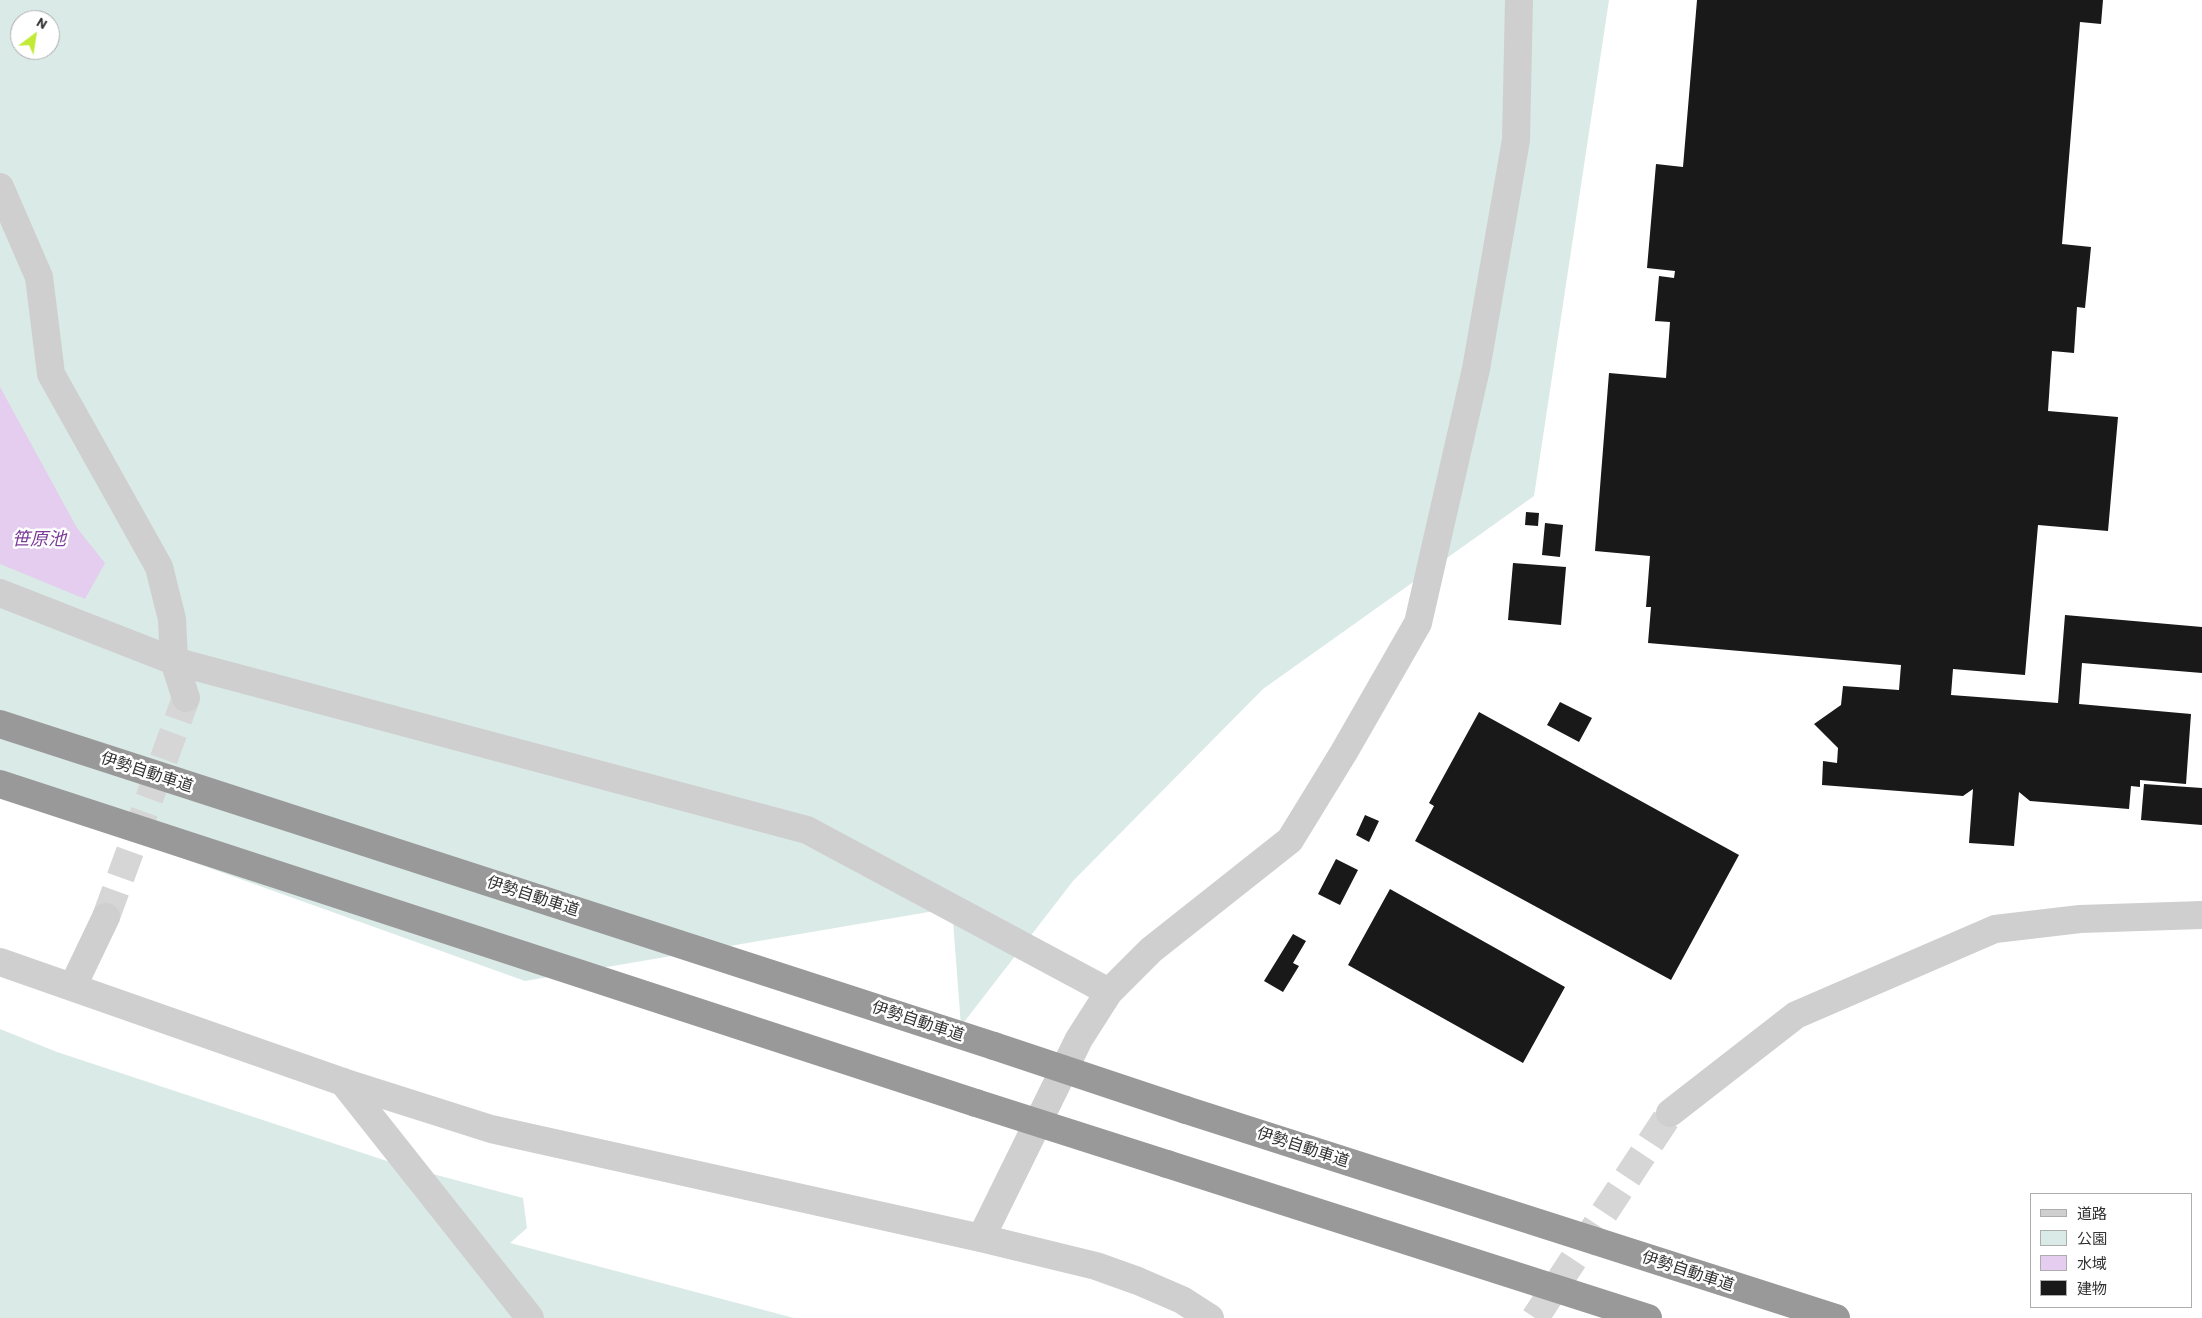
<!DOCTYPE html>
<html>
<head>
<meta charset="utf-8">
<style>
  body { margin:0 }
  #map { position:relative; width:2202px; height:1318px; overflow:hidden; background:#fff; font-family:Barlow,"Noto Sans JP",sans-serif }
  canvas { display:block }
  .legend { position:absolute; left:2030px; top:1193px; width:162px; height:115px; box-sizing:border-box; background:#fff; border:1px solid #adadad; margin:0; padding:6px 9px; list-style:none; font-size:15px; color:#323232 }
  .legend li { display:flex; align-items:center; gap:10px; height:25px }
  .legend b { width:25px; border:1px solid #adadad }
  .north { position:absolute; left:10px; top:10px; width:50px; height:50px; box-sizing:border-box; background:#fff; border:1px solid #adadad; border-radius:50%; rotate:31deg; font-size:14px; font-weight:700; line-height:20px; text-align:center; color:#323232 }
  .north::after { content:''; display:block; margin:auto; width:18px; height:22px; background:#c2e935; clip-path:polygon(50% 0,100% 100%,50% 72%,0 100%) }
</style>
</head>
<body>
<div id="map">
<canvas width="2202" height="1318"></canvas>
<ul class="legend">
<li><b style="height:6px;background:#cfcfcf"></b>道路</li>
<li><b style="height:14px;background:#daeae6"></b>公園</li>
<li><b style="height:14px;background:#e4cdee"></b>水域</li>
<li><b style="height:14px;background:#191919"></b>建物</li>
</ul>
<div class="north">N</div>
</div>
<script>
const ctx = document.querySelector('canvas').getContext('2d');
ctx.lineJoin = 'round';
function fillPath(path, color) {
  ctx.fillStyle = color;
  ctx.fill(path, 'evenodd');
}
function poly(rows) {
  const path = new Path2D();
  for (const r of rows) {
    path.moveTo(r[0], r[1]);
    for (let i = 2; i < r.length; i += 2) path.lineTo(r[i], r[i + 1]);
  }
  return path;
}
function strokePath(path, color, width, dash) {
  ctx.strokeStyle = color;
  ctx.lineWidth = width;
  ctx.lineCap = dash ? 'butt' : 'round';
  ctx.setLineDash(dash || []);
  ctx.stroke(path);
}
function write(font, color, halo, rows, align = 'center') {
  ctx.font = font + ' Barlow,"Noto Sans JP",sans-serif';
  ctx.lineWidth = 5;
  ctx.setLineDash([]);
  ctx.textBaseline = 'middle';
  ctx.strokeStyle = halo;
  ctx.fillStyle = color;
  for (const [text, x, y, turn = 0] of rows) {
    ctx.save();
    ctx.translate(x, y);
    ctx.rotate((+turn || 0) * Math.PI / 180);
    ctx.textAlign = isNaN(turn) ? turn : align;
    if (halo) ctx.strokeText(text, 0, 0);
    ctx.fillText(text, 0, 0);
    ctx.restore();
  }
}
fillPath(poly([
  [0,0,1609,0,1534,496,1263,689,1073,881,961,1026,952,908,525,981,0,793],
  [20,20,50,20,50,50,20,50],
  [0,1029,57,1052,399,1165,523,1198,527,1228,510,1243,794,1318,0,1318]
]), '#daeae6');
fillPath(poly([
  [0,387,77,528,105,563,85,599,0,564]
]), '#e4cdee');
fillPath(poly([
  [1697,0,2103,0,2101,24,2080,22,2062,244,2091,247,2085,308,2077,307,2074,353,2052,351,2048,411,2118,417,2108,531,2038,525,2025,675,1953,669,1951,695,2058,703,2065,615,2202,627,2202,673,2082,663,2079,704,2191,714,2186,784,2140,780,2140,787,2131,786,2129,809,2030,801,2019,792,2014,846,1969,843,1973,789,1963,796,1822,785,1823,761,1837,763,1838,748,1814,724,1841,705,1843,686,1899,690,1901,665,1648,643,1651,607,1646,607,1650,556,1595,551,1609,373,1666,378,1670,322,1655,321,1659,276,1674,278,1675,271,1647,268,1656,164,1683,167],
  [1526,512,1539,513,1538,526,1525,525],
  [1545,523,1563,525,1560,557,1542,555],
  [1513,563,1566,567,1561,625,1508,620],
  [1560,702,1592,718,1579,742,1547,725],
  [1479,712,1739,855,1671,980,1415,841,1434,806,1429,803],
  [2144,784,2202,788,2202,825,2141,820],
  [1365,815,1379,821,1369,842,1356,835],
  [1336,859,1358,870,1340,905,1318,894],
  [1390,889,1565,987,1523,1063,1348,965],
  [1293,934,1306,941,1293,963,1299,966,1283,992,1264,981]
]), '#191919');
strokePath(poly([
  [106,917,186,698],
  [1535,1318,1670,1113]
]), '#d6d6d6', 28, [28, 14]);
strokePath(poly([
  [0,187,39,277,51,374,159,567,172,619,174,661,186,698],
  [0,593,174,661,807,830,1109,992],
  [73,986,106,917],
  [343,1082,530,1318],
  [1670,1113,1796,1015,1995,929,2080,919,2202,915],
  [981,1238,1079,1039,1109,992,1151,950,1290,840,1344,752,1418,623,1476,369,1516,140,1519,0]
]), '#cfcfcf', 28);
strokePath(poly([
  [0,962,343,1082,491,1129,981,1238,1096,1266,1138,1281,1182,1300,1210,1318]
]), '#cfcfcf', 28);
strokePath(poly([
  [0,724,994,1046],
  [0,784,976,1103],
  [1186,1110,1836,1318],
  [1167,1164,1648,1318]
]), '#999', 28);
strokePath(poly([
  [994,1046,1186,1110],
  [976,1103,1167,1164]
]), '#999', 28);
write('16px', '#323232', '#fff', [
  ["伊勢自動車道",147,772,18],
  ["伊勢自動車道",533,896,18],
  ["伊勢自動車道",918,1021,18],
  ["伊勢自動車道",1303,1147,18],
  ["伊勢自動車道",1688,1271,18]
]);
write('italic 18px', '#7b3d98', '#fff', [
  ["笹原池",39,539]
]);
</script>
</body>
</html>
